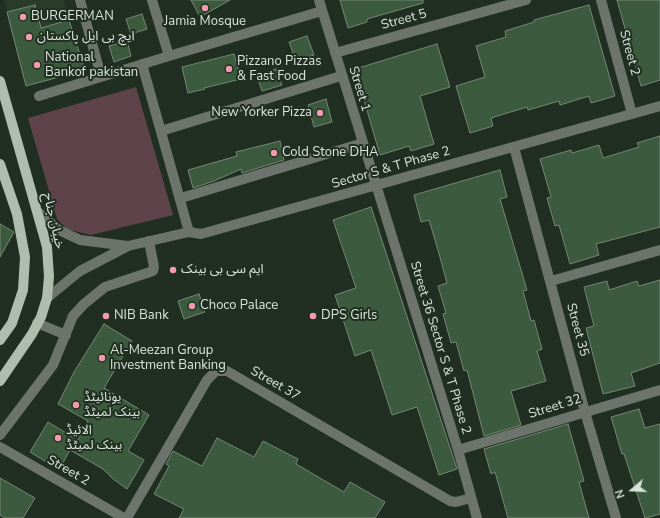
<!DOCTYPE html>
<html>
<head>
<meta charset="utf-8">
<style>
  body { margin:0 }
  #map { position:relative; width:660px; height:518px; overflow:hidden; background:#202f21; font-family:"Nunito Sans",sans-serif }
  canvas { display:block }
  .north { position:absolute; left:612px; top:470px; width:40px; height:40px; -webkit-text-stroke:3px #202f21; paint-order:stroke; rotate:251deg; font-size:11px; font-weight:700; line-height:16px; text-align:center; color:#dae4da }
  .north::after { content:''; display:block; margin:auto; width:14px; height:18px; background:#dae4da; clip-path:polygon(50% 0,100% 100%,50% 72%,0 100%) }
</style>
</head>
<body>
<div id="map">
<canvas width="660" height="518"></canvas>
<div class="north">N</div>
</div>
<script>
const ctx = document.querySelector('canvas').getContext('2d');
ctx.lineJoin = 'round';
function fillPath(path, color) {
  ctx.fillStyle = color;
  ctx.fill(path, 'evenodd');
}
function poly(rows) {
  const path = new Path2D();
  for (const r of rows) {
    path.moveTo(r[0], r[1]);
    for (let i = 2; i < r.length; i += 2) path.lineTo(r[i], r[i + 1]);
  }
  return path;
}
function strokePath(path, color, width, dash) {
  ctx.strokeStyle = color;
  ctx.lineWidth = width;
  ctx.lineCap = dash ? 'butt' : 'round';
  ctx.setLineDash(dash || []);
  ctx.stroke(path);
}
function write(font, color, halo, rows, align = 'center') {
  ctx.font = font + ' "Nunito Sans","Noto Sans Arabic",sans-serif';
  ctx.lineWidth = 4;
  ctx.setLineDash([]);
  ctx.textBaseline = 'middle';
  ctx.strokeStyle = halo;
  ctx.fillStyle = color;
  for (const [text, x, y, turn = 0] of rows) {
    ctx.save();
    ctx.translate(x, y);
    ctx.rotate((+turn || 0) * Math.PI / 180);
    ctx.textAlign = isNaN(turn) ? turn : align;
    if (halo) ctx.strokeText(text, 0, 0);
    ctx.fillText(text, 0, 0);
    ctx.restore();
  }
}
fillPath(poly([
  [4,0,64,0,85,72,26,86]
]), '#293c2a');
fillPath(poly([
  [136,87,173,215,91,235,67,229,57,219,28,118]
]), '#5e444a');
const building = poly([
  [191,0,230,0,200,17,191,0],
  [340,0,423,0,423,3,367,19,367,22,348,28,340,0],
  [617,0,660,0,660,80,641,86,617,0],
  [35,5,41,28,69,20,85,70,26,86,7,12,35,5],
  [589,5,615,96,591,103,589,96,560,105,559,101,528,110,527,107,491,118,493,126,470,133,456,86,485,77,476,46,506,37,505,31,534,22,534,20,589,5],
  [142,14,147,29,131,34,126,19,142,14],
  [307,36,314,55,296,61,289,42,307,36],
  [127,41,131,56,114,62,109,46,127,41],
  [437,44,450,87,420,96,434,144,411,151,409,146,380,155,355,69,437,44],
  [234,54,241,79,204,88,205,89,188,93,182,67,234,54],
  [276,69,282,85,262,91,257,76,276,69],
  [326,99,332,122,314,127,308,105,326,99],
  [660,136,660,227,596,244,599,255,570,264,559,225,555,226,547,198,551,197,540,159,571,150,572,153,599,145,603,158,639,147,637,143,660,136],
  [280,141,284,160,242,173,241,169,214,181,193,188,188,170,237,156,236,152,280,141],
  [500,170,507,197,500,199,527,290,523,291,531,321,534,320,542,349,537,351,546,381,511,391,521,425,484,436,467,370,464,371,456,342,451,343,443,314,446,313,438,286,447,283,438,250,429,220,421,222,414,195,500,170],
  [371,207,457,469,439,475,417,407,392,415,371,350,355,356,335,295,356,288,333,220,371,207],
  [0,224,14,232,0,257,0,224],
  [660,280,660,363,631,373,635,386,603,394,586,328,594,326,584,287,607,281,609,290,637,281,639,286,660,280],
  [199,294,205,312,184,319,178,301,199,294],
  [104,324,132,341,104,388,149,415,128,451,144,460,127,489,113,479,103,469,70,450,59,470,30,452,48,422,78,440,88,421,58,404,74,372,104,324],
  [639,409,645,428,660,424,660,514,646,518,645,518,624,454,622,454,611,417,639,409],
  [568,424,584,481,579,482,589,518,508,518,495,472,491,474,484,449,568,424],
  [217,438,254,457,263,441,298,459,296,464,344,492,350,482,385,502,375,518,179,518,184,509,154,494,169,466,166,464,173,451,202,466,217,438],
  [0,478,35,498,23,518,5,518,0,515,0,478]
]);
fillPath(building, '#3c5a3d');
strokePath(building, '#768777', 1);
strokePath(poly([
  [80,0,101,76],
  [152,0,169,56],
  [319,0,458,450,477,518],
  [601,0,632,114],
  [335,53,526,0],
  [142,64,189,232],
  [39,96,169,56,322,11],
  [161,131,341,76],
  [514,147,585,412,616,518],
  [181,198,363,143],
  [38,212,59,230,80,240,128,246],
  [551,281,660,250],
  [47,298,80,271,128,246,189,232,201,234,660,106],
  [37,323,66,335],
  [0,435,53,365,73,316,84,304,105,287,153,271,154,267,149,241],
  [0,447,124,518],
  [458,450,660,390],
  [127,518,207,380,216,371,227,371,450,501,456,502,471,498]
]), '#6c746c', 10);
strokePath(poly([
  [0,81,47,247,49,277,47,298,41,317,32,334,0,381],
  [0,164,17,214,25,257,23,290,12,323,0,340]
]), '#aebdae', 10);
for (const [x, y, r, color] of [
  [205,8,4,"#f29ab0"],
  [23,17,4,"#f29ab0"],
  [29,37,4,"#f29ab0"],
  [37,65,4,"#f29ab0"],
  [229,69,4,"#f29ab0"],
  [320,113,4,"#f29ab0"],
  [274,153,4,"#f29ab0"],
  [173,270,4,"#f29ab0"],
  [192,306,4,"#f29ab0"],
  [106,316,4,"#f29ab0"],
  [313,316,4,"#f29ab0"],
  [102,358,4,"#f29ab0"],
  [76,405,4,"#f29ab0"],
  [58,438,4,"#f29ab0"]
]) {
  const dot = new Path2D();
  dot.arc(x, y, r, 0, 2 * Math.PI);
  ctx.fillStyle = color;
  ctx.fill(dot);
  strokePath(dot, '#202f21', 1.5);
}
write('13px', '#dae4da', '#202f21', [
  ["BURGERMAN",31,17],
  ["Jamia Mosque",205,22,"center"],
  ["ایچ بی ایل پاکستان",37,37],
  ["National",45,58],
  ["Bankof pakistan",45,73],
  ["Pizzano Pizzas",237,62],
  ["& Fast Food",237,77],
  ["New Yorker Pizza",312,113,"right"],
  ["Cold Stone DHA",282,153],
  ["ایم سی بی بینک",181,270],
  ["Choco Palace",200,306],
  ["NIB Bank",114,316],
  ["DPS Girls",321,316],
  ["Al-Meezan Group",110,351],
  ["Investment Banking",110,366],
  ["یونائیٹڈ",84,398],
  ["بینک لمیٹڈ",84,413],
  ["الائیڈ",66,431],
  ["بینک لمیٹڈ",66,446]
], 'left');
write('13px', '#dae4da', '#202f21', [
  ["Street 5",404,20,-15],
  ["Street 2",629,53,75],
  ["Street 1",359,89,73],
  ["Sector S & T Phase 2",391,168,-16],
  ["خیبان جناح",53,221,77],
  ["Street 35",577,330,75],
  ["Street 36 Sector S & T Phase 2",440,348,73],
  ["Street 37",275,384,30],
  ["Street 32",555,407,-17],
  ["Street 2",68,471,30]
]);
</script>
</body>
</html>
